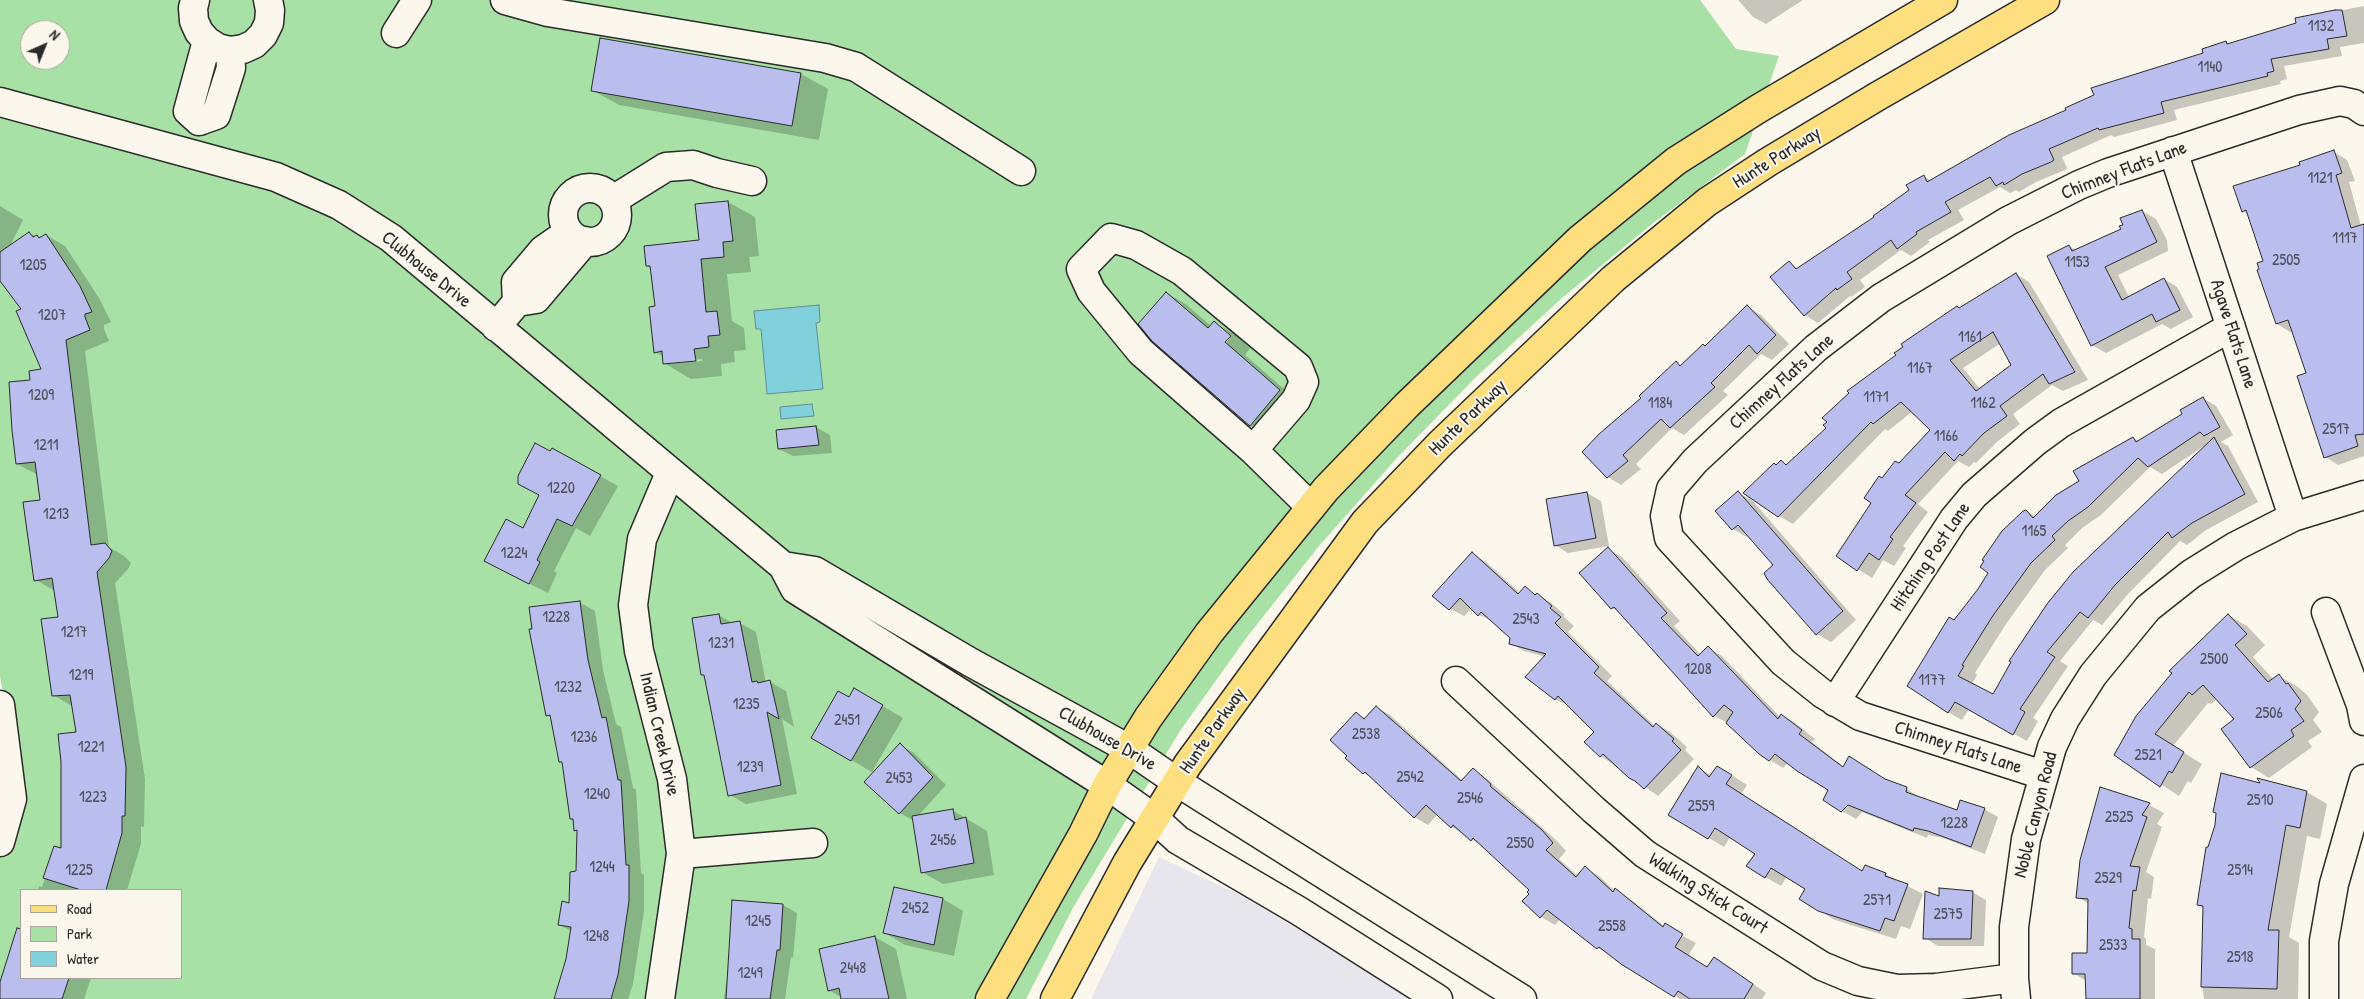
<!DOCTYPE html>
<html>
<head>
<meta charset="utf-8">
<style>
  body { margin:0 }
  #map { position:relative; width:2364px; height:999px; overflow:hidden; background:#fbf7ec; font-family:"Patrick Hand",sans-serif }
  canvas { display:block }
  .legend { position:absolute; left:20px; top:889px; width:162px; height:90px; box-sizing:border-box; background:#fbf7ec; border:1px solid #a8a59f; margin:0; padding:6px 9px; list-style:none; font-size:15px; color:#2b2b2b }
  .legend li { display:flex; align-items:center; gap:10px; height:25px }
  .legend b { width:25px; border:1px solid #a8a59f }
  .north { position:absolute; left:20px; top:20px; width:50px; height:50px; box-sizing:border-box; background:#fbf7ec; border:1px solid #a8a59f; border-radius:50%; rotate:44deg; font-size:14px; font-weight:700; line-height:20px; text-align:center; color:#2b2b2b }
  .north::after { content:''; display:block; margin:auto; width:18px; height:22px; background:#2b2b2b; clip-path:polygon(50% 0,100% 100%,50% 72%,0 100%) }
</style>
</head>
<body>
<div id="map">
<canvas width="2364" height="999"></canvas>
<ul class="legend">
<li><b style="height:6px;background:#fedf80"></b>Road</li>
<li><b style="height:14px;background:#a8e1a5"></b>Park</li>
<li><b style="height:14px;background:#81d1dc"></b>Water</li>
</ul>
<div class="north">N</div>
</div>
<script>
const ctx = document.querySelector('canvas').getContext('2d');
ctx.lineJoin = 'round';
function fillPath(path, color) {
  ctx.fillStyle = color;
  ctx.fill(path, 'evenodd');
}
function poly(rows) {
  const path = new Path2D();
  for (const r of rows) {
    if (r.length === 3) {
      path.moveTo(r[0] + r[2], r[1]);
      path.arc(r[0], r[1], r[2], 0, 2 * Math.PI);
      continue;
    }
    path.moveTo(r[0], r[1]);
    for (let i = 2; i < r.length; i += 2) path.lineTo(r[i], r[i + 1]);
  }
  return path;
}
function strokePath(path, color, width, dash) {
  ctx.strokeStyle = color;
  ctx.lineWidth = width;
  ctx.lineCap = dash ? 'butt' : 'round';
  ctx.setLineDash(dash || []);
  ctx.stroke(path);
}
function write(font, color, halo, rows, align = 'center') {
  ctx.font = font + ' "Patrick Hand",sans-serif';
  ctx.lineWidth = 4;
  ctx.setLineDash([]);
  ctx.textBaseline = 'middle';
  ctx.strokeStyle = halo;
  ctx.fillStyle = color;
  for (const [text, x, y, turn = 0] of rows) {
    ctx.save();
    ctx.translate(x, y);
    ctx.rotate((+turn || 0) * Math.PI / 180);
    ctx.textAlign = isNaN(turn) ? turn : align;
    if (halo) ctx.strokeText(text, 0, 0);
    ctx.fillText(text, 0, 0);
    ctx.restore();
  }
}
fillPath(poly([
  [1159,857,1242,896,1416,999,1091,999]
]), '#e8e6ed');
fillPath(poly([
  [0,0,1700,0,1736,49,1779,56,1745,154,1652,224,1562,298,1477,376,1396,459,1319,546,1247,637,1180,731,1074,906,1026,999,0,999,0,857,6,842,13,764,0,675],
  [30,30,60,30,60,60,30,60],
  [21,890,181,890,181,978,21,978]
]), '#a8e1a5');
const water = poly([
  [819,305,820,322,816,323,823,389,767,394,761,329,756,329,754,311,819,305],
  [812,404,814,416,781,419,780,407,812,404]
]);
fillPath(water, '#81d1dc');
strokePath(water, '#5f8f95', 1);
fillPath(poly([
  [1738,0,1803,0,1766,24,1753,17],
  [2364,6,2364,43,2340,47,2342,56,2284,66,2287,79,2280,81,2281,84,2174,110,2177,120,2114,137,2111,135,2062,157,2067,168,2065,170,2036,182,2019,192,2016,190,2010,193,2000,187,1958,210,1964,220,1928,240,1930,242,1911,256,1901,250,1860,280,1865,287,1851,297,1850,296,1818,323,1805,315,1789,263,1799,269,1876,218,1910,190,1924,176,1931,181,2226,43,2229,44,2297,24,2296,19],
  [801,74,828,89,819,140,619,105,592,90],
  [2334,152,2347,160,2355,181,2349,182,2361,226,2364,226,2364,456,2338,465,2325,457,2308,374,2293,331,2290,332,2277,324,2264,262,2249,215,2243,211,2301,165],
  [728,202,755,217,759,256,749,257,751,272,727,274,732,321,744,328,746,350,734,351,735,362,721,364,722,376,691,379,664,363,664,357,655,352,656,307,652,268,647,266,700,241],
  [702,359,702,361,679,363,679,361],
  [0,206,23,220,10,246,29,233,41,239,46,235,65,246,99,298,111,322,104,325,104,329,109,341,85,351,109,547,124,556,131,563,128,569,115,583,145,779,144,827,141,826,141,844,127,890,38,890,39,886,42,887,55,848,62,850,77,733,72,706,53,695,59,618,55,591,36,580,41,501,38,475,17,464,31,381,43,370,23,309,0,279],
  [2142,211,2156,219,2167,240,2168,251,2118,275,2129,297,2164,279,2177,287,2193,317,2171,329,2162,324,2106,353,2092,345,2069,246,2077,251,2122,230],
  [2016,274,2029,282,2088,380,2063,391,2052,385,2013,414,2020,424,1998,441,1976,463,1974,462,1969,467,1958,461,1918,504,1928,512,1903,546,1906,548,1894,566,1883,560,1872,578,1837,556,1873,503,1883,480,1932,430,1913,411,1888,431,1885,429,1793,524,1779,516,1777,466,1781,462,1787,465,1960,309],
  [2001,343,2013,365,1980,389,1963,368],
  [1167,293,1187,305,1211,326,1215,323,1235,334,1250,348,1245,355,1300,403,1271,437,1250,425],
  [1227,338,1230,338,1222,348],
  [1747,307,1761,315,1789,344,1772,360,1761,354,1723,391,1728,395,1684,435,1672,428,1636,464,1641,469,1621,485,1608,477,1643,398,1676,363,1681,366,1705,347],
  [2203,398,2216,406,2233,435,2221,442,2228,446,2258,502,2206,530,2187,545,2180,541,2129,593,2102,625,2093,620,2060,661,2068,666,2033,718,2038,721,2027,741,1969,709,1962,720,1948,712,1955,622,1990,573,2026,511,2036,517,2133,438,2139,441,2184,415],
  [2204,446,1993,695,1972,684,1977,675,1975,673,2006,624,2045,570,2068,548,2065,545,2082,528,2101,515,2150,467,2162,474],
  [816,427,830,435,832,453,793,456,779,449],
  [600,476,618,486,590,536,576,528,554,571,557,573,548,593,504,571,524,529],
  [1587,493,1601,501,1609,546,1568,553,1555,545],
  [1738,493,1752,500,1856,620,1831,642,1817,634,1768,578,1775,565,1748,535,1747,537,1733,529],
  [1608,549,1622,557,1680,621,1674,626,1701,655,1708,648,1722,656,1780,717,1782,715,1795,723,1815,739,1812,742,1844,767,1888,781,1907,789,1920,798,1958,811,1984,809,1998,817,1985,854,1943,838,1928,835,1927,838,1862,812,1856,819,1842,811,1830,789,1788,762,1783,768,1770,760,1728,723,1714,716,1622,614,1612,608],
  [1473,554,1486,562,1520,593,1525,588,1551,603,1565,615,1563,616,1574,626,1568,632,1612,676,1607,681,1655,726,1657,724,1670,732,1687,747,1685,750,1694,759,1658,796,1601,756,1596,732,1569,706,1555,699,1546,657,1524,651,1510,643,1511,637,1493,621,1479,615,1472,608,1464,616,1450,609],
  [579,602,595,611,603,670,616,724,621,727,633,788,636,790,641,873,644,875,644,911,633,984,628,999,555,999,567,959,571,931,560,925,571,904,577,873,578,831,575,830,574,820,571,818,568,786,552,718,548,715],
  [719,615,734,624,740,623,756,632,766,683,770,682,786,691,794,727,782,719,797,794,746,804,730,795,705,676,702,674],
  [2228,615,2247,626,2265,645,2253,657,2274,680,2279,676,2298,687,2307,695,2319,712,2313,720,2322,732,2308,741,2312,747,2269,778,2251,767,2236,719,2217,699,2211,704,2208,703,2173,746,2202,764,2191,783,2188,781,2179,796,2116,755],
  [855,690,903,718,872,772,812,737,850,699],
  [1376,707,1390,715,1463,781,1473,770,1486,778,1556,840,1566,851,1559,859,1578,876,1585,868,1599,876,1615,891,1629,898,1664,926,1696,943,1688,956,1708,968,1714,958,1728,966,1766,993,1762,999,1680,999,1598,948,1560,919,1555,925,1541,917,1524,901,1531,894,1531,890,1485,848,1452,827,1438,814,1428,825,1414,817,1374,779,1363,773,1356,713,1366,719],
  [900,745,914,753,946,785,918,816,952,810,987,831,994,875,943,884,922,872,914,821,900,813,866,782],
  [1699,768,1712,776,1718,768,1733,776,1747,785,1741,794,1863,872,1885,874,1923,894,1910,929,1901,926,1896,939,1835,920,1818,910,1807,889,1787,876,1781,886,1765,877,1757,853,1730,837,1724,847,1669,814],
  [2260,780,2307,792,2327,804,2320,839,2307,836,2289,937,2299,943,2298,999,2204,999,2202,986,2205,908,2198,904,2209,849,2264,785],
  [2101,789,2149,805,2164,813,2157,824,2162,827,2146,872,2154,877,2151,899,2148,898,2144,937,2146,939,2146,945,2155,949,2155,999,2097,999,2088,982,2073,973,2088,954,2089,904,2078,897],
  [895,889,943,899,963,911,954,956,905,945,885,933],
  [1972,892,1986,900,1984,946,1938,946,1925,938,1940,898],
  [733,901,783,905,797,913,793,958,791,957,785,999,724,999,726,983,728,983],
  [875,937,896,949,907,999,844,999,829,990],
  [21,945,21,978,91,978,84,999,0,999,0,994]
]), '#0003');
const building = poly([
  [2335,10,2342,10,2347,36,2327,39,2329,49,2271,59,2274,71,2267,73,2268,76,2161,102,2164,113,2099,130,2098,128,2049,149,2054,160,2051,162,2022,174,2004,185,2003,182,1996,186,1990,177,1945,202,1951,212,1916,232,1917,234,1897,249,1891,240,1847,272,1852,279,1837,290,1836,288,1804,316,1770,277,1789,261,1796,269,1874,217,1873,216,1909,190,1906,185,1924,175,1927,182,2009,135,2066,110,2065,108,2094,95,2091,88,2203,53,2202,49,2226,41,2227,44,2296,23,2295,18,2335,10],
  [600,38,801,73,792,126,591,91,600,38],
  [2334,150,2342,173,2336,175,2351,228,2364,224,2364,434,2355,435,2358,446,2324,458,2297,376,2306,373,2288,320,2276,324,2257,270,2259,269,2257,263,2263,261,2246,210,2242,212,2233,186,2300,165,2299,162,2334,150],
  [728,201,733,241,723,242,724,257,701,259,706,312,717,311,720,335,708,336,709,347,694,349,696,361,663,364,662,351,654,353,649,307,655,306,650,266,646,266,644,246,699,240,695,204,728,201],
  [2142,210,2157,242,2105,267,2122,300,2164,278,2180,310,2156,322,2152,314,2091,346,2047,256,2069,245,2072,251,2121,229,2119,226,2123,225,2120,218,2142,210],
  [29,232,33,237,37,235,39,238,46,234,80,286,92,312,85,314,85,317,90,330,66,340,91,545,105,543,112,551,109,558,97,572,126,767,125,816,122,816,122,833,106,890,81,890,43,878,54,846,61,848,61,762,58,734,76,732,70,695,52,696,41,619,58,617,52,578,34,581,23,502,40,500,35,462,16,464,12,430,9,382,30,380,29,371,41,369,16,311,21,309,0,281,0,252,29,232],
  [2016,273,2075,372,2049,384,2043,374,2000,406,2007,416,1984,433,1962,456,1960,454,1954,461,1945,452,1905,495,1916,503,1890,537,1893,539,1879,560,1869,553,1857,571,1836,556,1871,503,1864,498,1879,476,1882,478,1895,461,1899,463,1930,430,1901,402,1873,424,1871,422,1778,517,1743,493,1774,463,1776,465,1781,460,1786,465,1826,428,1823,425,1827,422,1822,418,1849,393,1847,391,1896,355,1894,353,1903,347,1901,344,1957,306,1959,308,2016,273],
  [1993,332,2011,365,1976,391,1950,360,1993,332],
  [1166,292,1208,328,1214,321,1231,336,1225,342,1280,390,1250,426,1152,341,1138,324,1166,292],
  [1747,305,1776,335,1757,354,1749,345,1711,383,1715,387,1670,428,1661,419,1623,455,1628,461,1607,478,1582,452,1599,434,1641,398,1639,396,1676,361,1680,366,1703,344,1705,346,1747,305],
  [2203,397,2220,427,2204,436,2200,432,2148,467,2138,458,2088,507,2068,521,2052,536,2055,540,2031,563,1992,617,1962,665,1964,666,1958,676,1993,694,2011,662,2009,661,2047,604,2073,572,2214,437,2245,494,2192,523,2172,538,2168,532,2115,585,2088,618,2080,612,2047,652,2055,657,2020,709,2025,712,2013,735,1955,702,1948,713,1907,686,1949,617,1954,620,1978,589,1988,573,1980,567,1984,561,1982,560,2002,531,2023,511,2026,510,2033,518,2056,495,2079,481,2073,471,2133,437,2136,442,2182,414,2180,410,2203,397],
  [816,426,819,445,778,449,776,430,816,426],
  [535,443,550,451,552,448,601,475,572,526,557,519,537,560,540,562,529,584,484,561,506,519,523,528,539,495,518,484,518,476,535,443],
  [1738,491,1843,611,1816,635,1767,579,1764,573,1773,565,1738,525,1732,530,1715,511,1738,491],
  [1587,492,1596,538,1554,546,1546,499,1587,492],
  [1608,547,1667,613,1661,618,1698,656,1708,646,1778,719,1781,714,1802,730,1799,734,1843,767,1849,756,1885,779,1907,787,1906,792,1957,810,1960,800,1985,808,1971,847,1928,831,1914,828,1913,831,1848,805,1841,812,1823,800,1828,790,1797,771,1775,754,1769,761,1759,754,1726,723,1733,712,1724,705,1713,717,1614,607,1611,609,1579,573,1608,547],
  [1472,552,1518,594,1525,586,1535,595,1537,593,1552,606,1550,608,1561,617,1555,623,1599,667,1594,673,1653,727,1656,723,1674,739,1672,741,1681,750,1644,789,1635,781,1629,778,1603,754,1600,757,1584,742,1594,732,1558,696,1555,700,1525,677,1546,654,1509,644,1510,638,1481,612,1478,616,1460,598,1449,610,1432,596,1472,552],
  [580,601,588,660,602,718,606,717,618,780,621,780,626,865,629,865,629,901,618,975,611,999,554,999,566,959,571,927,558,925,562,901,569,903,570,872,576,871,577,830,574,831,573,819,570,819,562,762,559,762,550,715,546,716,529,629,532,629,529,607,580,601],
  [719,614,721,624,740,621,752,682,757,681,758,683,770,680,779,719,767,712,781,785,728,796,704,675,701,675,692,618,719,614],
  [2228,614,2247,634,2235,645,2268,682,2279,674,2286,684,2288,683,2301,701,2295,709,2304,721,2291,730,2294,736,2250,768,2221,729,2234,719,2203,685,2192,695,2189,692,2155,734,2184,752,2172,773,2169,771,2160,787,2114,755,2136,716,2172,673,2169,671,2228,614],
  [854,688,883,705,851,761,811,738,838,691,849,697,854,688],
  [1376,706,1461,781,1473,768,1491,784,1490,786,1542,830,1553,843,1546,850,1576,877,1585,866,1613,892,1615,888,1663,927,1665,923,1683,934,1675,947,1707,967,1714,957,1753,984,1744,999,1690,999,1678,991,1674,997,1621,964,1599,947,1597,949,1547,910,1540,918,1522,901,1529,894,1527,892,1529,890,1473,838,1471,841,1453,825,1451,828,1426,805,1414,818,1365,772,1363,774,1345,758,1347,756,1330,740,1356,712,1364,719,1376,706],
  [900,743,933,777,899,814,864,782,900,743],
  [1698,766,1709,777,1717,766,1732,775,1726,784,1862,871,1865,865,1886,873,1885,876,1908,884,1894,921,1885,918,1880,931,1818,911,1799,899,1805,889,1771,868,1765,878,1746,866,1755,854,1715,828,1708,839,1668,815,1698,766],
  [2221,773,2260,783,2257,778,2307,791,2300,828,2286,825,2268,930,2279,930,2277,989,2201,987,2203,906,2197,905,2206,847,2208,847,2215,825,2216,813,2213,812,2221,773],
  [2100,787,2150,803,2142,815,2147,817,2130,866,2140,867,2136,891,2133,890,2129,928,2132,929,2132,939,2140,939,2140,999,2086,999,2085,974,2072,974,2072,953,2087,953,2088,899,2076,898,2080,860,2100,787],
  [953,809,955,820,966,817,974,863,921,873,912,816,953,809],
  [894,887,943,898,934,945,883,933,894,887],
  [1939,888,1973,891,1971,939,1923,939,1925,891,1939,896,1939,888],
  [732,900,783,904,780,950,777,950,770,999,726,999,732,900],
  [17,928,21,929,21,978,69,978,62,999,0,999,0,982,17,928],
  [875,936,889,999,841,999,839,988,828,991,819,949,875,936]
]);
fillPath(building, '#babeef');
strokePath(building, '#2b2b2b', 1);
const minor = poly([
  [195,0,193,8,194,21,199,32,207,41,218,48,230,51,243,49,254,44,263,35,269,23,270,10,268,0],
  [505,0,548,12,825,58,856,67,1021,171],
  [396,33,417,0],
  [0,102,276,177,339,205,391,238,783,566,795,589,1107,785,1155,819,1178,840,1299,911,1438,999],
  [199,121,188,111,207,41],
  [199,121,216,115,231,68,230,51],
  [2173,151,2293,517],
  [590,215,27],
  [613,200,666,167,693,165,717,173,752,181],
  [517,302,516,282,543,250,569,232],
  [496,327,517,302,536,299,585,241],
  [1253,450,1296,400,1304,382,1298,367,1182,271,1136,245,1111,238,1081,269,1091,291,1141,352,1253,450,1311,507],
  [783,566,815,571,970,662,1129,749,1177,782,1522,999],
  [2326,612,2361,705,2364,721],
  [1456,681,1594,810,1645,854,1822,966,1858,981,1897,989,1936,988,2014,978],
  [1835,702,1954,519,1974,495,2035,442,2061,423,2231,327],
  [0,705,12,799,0,842],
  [2043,775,1860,716,1823,694,1783,662,1669,538,1665,516,1671,489,1695,461,1816,348,1881,298,2008,221,2079,185,2108,173,2299,110,2340,101,2354,104,2364,111],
  [681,854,813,843],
  [660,999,681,854,672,779,639,651,633,605,642,539,670,473],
  [2016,999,2014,978,2014,927,2026,839,2052,747,2065,719,2093,675,2148,608,2191,574,2236,546,2293,517,2364,495],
  [2324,999,2324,941,2334,884,2364,779]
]);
const major = poly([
  [990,999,1083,834,1107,785,1148,718,1209,633,1326,489,1407,405,1580,239,1676,161,1758,109,1943,0],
  [1055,999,1127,863,1188,764,1365,522,1440,444,1613,279,1707,202,1768,162,1878,96,2045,0]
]);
strokePath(minor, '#2b2b2b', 31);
strokePath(major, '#2b2b2b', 31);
strokePath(minor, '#fbf7ec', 28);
strokePath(major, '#fedf80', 28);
write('16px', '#4f505c', null, [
  ["1132",2321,27],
  ["1140",2210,68],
  ["1121",2320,179],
  ["1117",2345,239],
  ["2505",2286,261],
  ["1153",2077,263],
  ["1205",33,266],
  ["1207",52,316],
  ["1161",1970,338],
  ["1167",1920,369],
  ["1209",41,396],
  ["1171",1876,398],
  ["1184",1660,404],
  ["1162",1983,404],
  ["2517",2336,430],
  ["1166",1946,437],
  ["1211",46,446],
  ["1220",561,489],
  ["1213",56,515],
  ["1165",2034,532],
  ["1224",514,554],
  ["1228",556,618],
  ["2543",1526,620],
  ["1217",74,633],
  ["1231",721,644],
  ["2500",2214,660],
  ["1208",1698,670],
  ["1219",81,676],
  ["1177",1932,681],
  ["1232",568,688],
  ["1235",746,705],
  ["2506",2269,714],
  ["2451",847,721],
  ["2538",1366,735],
  ["1236",584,738],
  ["1221",91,748],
  ["2521",2148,756],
  ["1239",750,768],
  ["2542",1410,778],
  ["2453",899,779],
  ["1240",597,795],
  ["1223",93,798],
  ["2546",1470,799],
  ["2510",2260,801],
  ["2559",1701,807],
  ["2525",2119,818],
  ["1228",1954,824],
  ["2456",943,841],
  ["2550",1520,844],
  ["1244",602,868],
  ["1225",79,871],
  ["2514",2240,871],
  ["2529",2108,879],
  ["2571",1877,901],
  ["2452",915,909],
  ["2575",1948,915],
  ["1245",758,922],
  ["2558",1612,927],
  ["1248",596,937],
  ["2533",2113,946],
  ["2518",2240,958],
  ["2448",853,969],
  ["1249",750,974]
]);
write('19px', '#2b2b2b', '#fbf7ec', [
  ["Hunte Parkway",1777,158,-32],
  ["Chimney Flats Lane",2124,171,-21],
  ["Clubhouse Drive",426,270,39],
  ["Agave Flats Lane",2233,334,72],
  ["Chimney Flats Lane",1782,382,-42],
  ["Hunte Parkway",1468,418,-44],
  ["Hitching Post Lane",1931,557,-56],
  ["Hunte Parkway",1213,731,-55],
  ["Indian Creek Drive",659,734,77],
  ["Clubhouse Drive",1107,739,30],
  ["Chimney Flats Lane",1958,748,18],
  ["Noble Canyon Road",2036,815,-76],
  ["Walking Stick Court",1708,894,32]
]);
</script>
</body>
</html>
